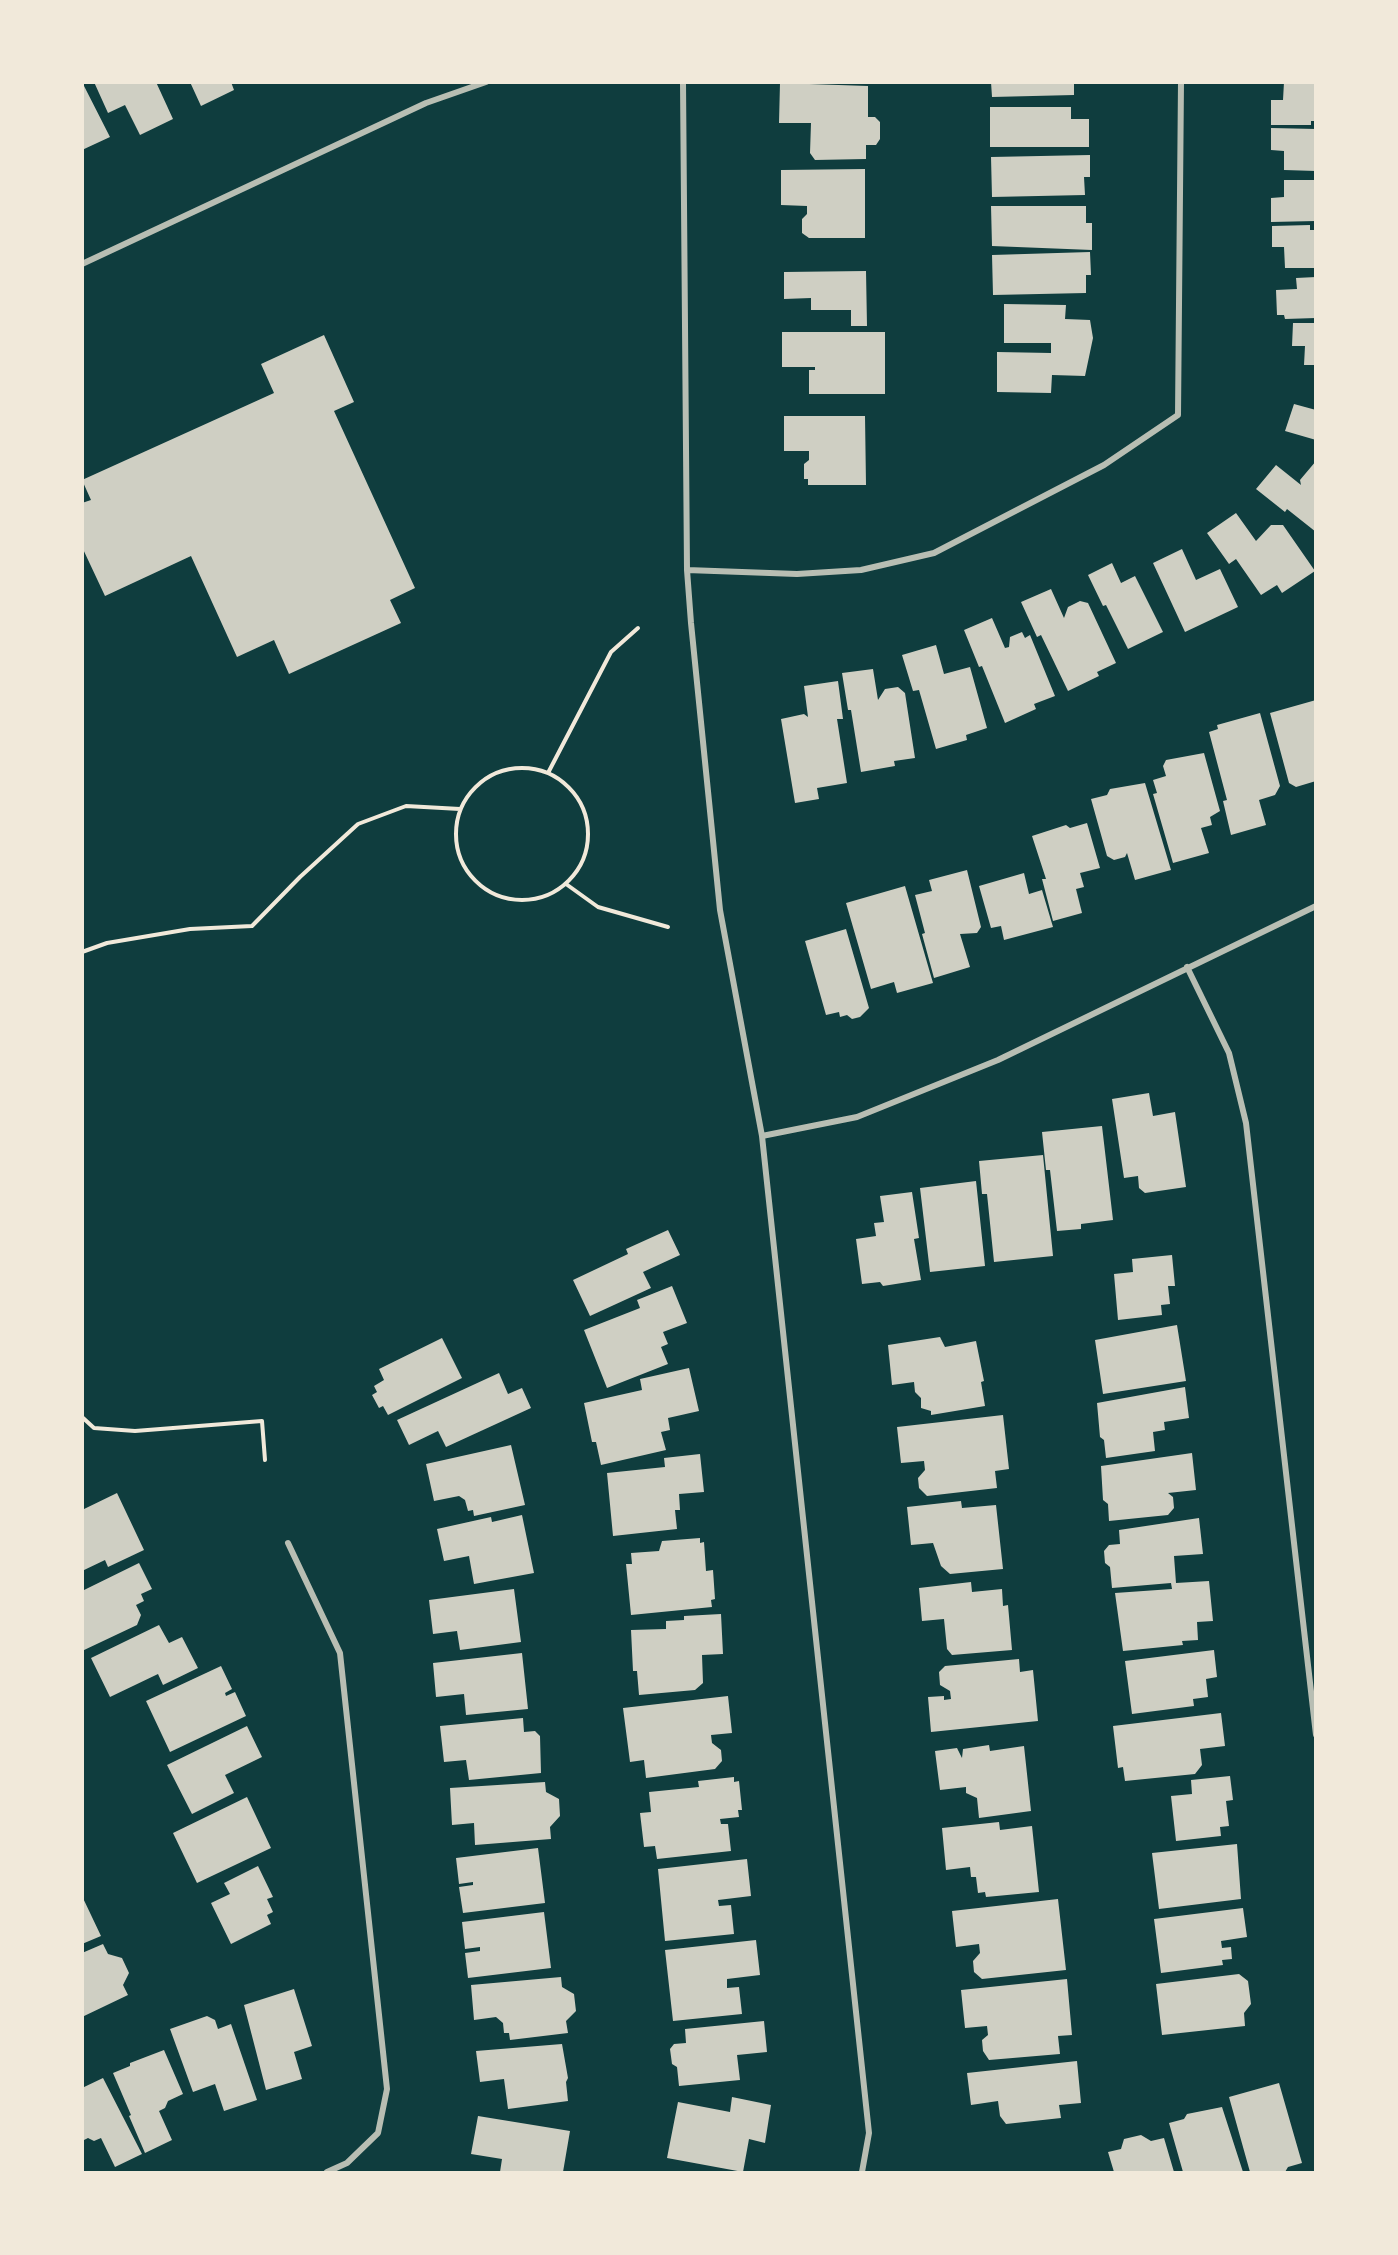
<!DOCTYPE html>
<html>
<head>
<meta charset="utf-8">
<style>
  body { margin:0 }
  #map { position:relative; width:1398px; height:2255px; overflow:hidden; background:#0f3d3e; font-family:Rubik,sans-serif }
  canvas { display:block }
  .frame { position:absolute; inset:0; border:84px solid #f1e9da; pointer-events:none }
</style>
</head>
<body>
<div id="map">
<canvas width="1398" height="2255"></canvas>
<div class="frame"></div>
</div>
<script>
const ctx = document.querySelector('canvas').getContext('2d');
ctx.lineJoin = 'round';
function fillPath(path, color) {
  ctx.fillStyle = color;
  ctx.fill(path, 'evenodd');
}
function poly(rows) {
  const path = new Path2D();
  for (const r of rows) {
    if (r.length === 3) {
      path.moveTo(r[0] + r[2], r[1]);
      path.arc(r[0], r[1], r[2], 0, 2 * Math.PI);
      continue;
    }
    path.moveTo(r[0], r[1]);
    for (let i = 2; i < r.length; i += 2) path.lineTo(r[i], r[i + 1]);
  }
  return path;
}
function strokePath(path, color, width, dash) {
  ctx.strokeStyle = color;
  ctx.lineWidth = width;
  ctx.lineCap = dash ? 'butt' : 'round';
  ctx.setLineDash(dash || []);
  ctx.stroke(path);
}
fillPath(poly([
  [82,82,110,137,82,150],
  [94,82,156,82,173,119,140,135,125,105,108,113],
  [190,82,231,82,234,90,201,106],
  [991,82,1074,82,1074,95,992,97],
  [1284,82,1316,82,1316,121,1311,121,1311,125,1271,125,1271,100,1283,100],
  [780,83,868,86,868,117,875,117,880,122,880,139,876,145,866,145,866,159,815,160,810,153,811,123,779,123],
  [990,107,1071,107,1071,119,1089,119,1089,147,990,147],
  [1271,128,1316,129,1316,171,1284,170,1284,151,1271,150],
  [1090,155,1090,177,1084,177,1085,195,992,197,991,157],
  [865,169,865,238,809,238,802,233,802,219,807,214,807,206,781,205,781,170],
  [1284,180,1316,180,1316,221,1271,222,1271,198,1284,197],
  [991,206,1086,206,1086,223,1092,223,1092,250,992,246],
  [1310,225,1310,230,1316,230,1316,268,1285,268,1284,247,1272,247,1272,226],
  [1090,252,1091,275,1086,275,1086,293,993,295,992,255],
  [866,271,867,326,851,326,851,310,811,310,811,298,784,299,784,272],
  [1316,277,1316,318,1285,319,1284,315,1277,315,1276,290,1297,289,1296,278],
  [1004,304,1066,305,1065,319,1090,320,1093,338,1085,376,1052,375,1051,393,997,392,997,352,1051,353,1051,343,1004,343],
  [1293,323,1316,323,1316,365,1304,365,1305,346,1292,346],
  [782,332,885,332,885,394,809,394,809,370,815,370,815,367,782,367],
  [324,335,354,402,334,411,415,588,390,600,401,623,289,674,274,640,237,657,191,556,105,596,82,547,82,503,91,500,82,480,274,393,261,364],
  [1294,404,1316,410,1316,440,1285,431],
  [784,416,865,416,866,485,808,485,808,479,804,479,804,464,809,460,809,451,784,451],
  [1316,461,1316,532,1287,509,1285,512,1256,489,1276,465,1301,485,1300,480],
  [1236,513,1256,541,1271,525,1283,525,1315,571,1282,593,1277,585,1261,595,1236,559,1229,564,1207,533],
  [1182,549,1196,580,1220,569,1238,607,1185,632,1153,563],
  [1112,563,1121,583,1135,576,1163,632,1128,649,1106,605,1103,606,1088,575],
  [1051,589,1064,618,1068,607,1080,601,1088,603,1116,663,1097,672,1099,676,1068,691,1041,635,1037,637,1021,602],
  [992,618,1005,648,1009,647,1010,637,1022,632,1025,638,1030,635,1055,696,1034,704,1036,709,1005,723,982,666,979,667,964,630],
  [936,645,944,674,970,667,987,728,966,735,967,740,936,749,919,690,913,691,902,655],
  [873,669,878,700,885,689,898,687,905,693,915,758,894,761,895,766,861,772,851,710,848,710,842,673],
  [838,681,843,719,837,719,847,783,817,788,819,799,795,803,781,719,804,714,808,717,804,686],
  [1316,700,1316,781,1296,787,1289,783,1270,713],
  [1260,713,1280,786,1275,795,1259,800,1266,825,1231,835,1223,801,1227,800,1209,732,1218,729,1217,725],
  [1204,753,1220,811,1210,817,1212,825,1201,828,1209,853,1173,863,1153,794,1157,793,1153,780,1166,776,1163,766,1166,760],
  [1145,783,1171,870,1135,880,1127,853,1125,857,1114,860,1107,856,1091,799,1107,795,1110,789],
  [1087,823,1100,868,1080,873,1084,887,1076,889,1082,913,1053,921,1042,879,1046,879,1032,836,1066,825,1070,828],
  [967,870,981,927,977,933,960,934,970,967,934,978,922,934,925,933,915,895,932,891,929,880],
  [1024,873,1029,894,1042,890,1053,927,1004,940,1001,926,991,928,979,886],
  [905,886,933,983,897,993,894,982,871,989,846,903],
  [846,929,869,1008,860,1017,852,1019,847,1015,840,1017,839,1012,826,1015,805,941],
  [1149,1093,1153,1116,1175,1112,1186,1187,1145,1193,1139,1188,1138,1176,1124,1178,1112,1099],
  [1102,1126,1113,1220,1081,1224,1081,1229,1057,1231,1050,1170,1046,1170,1042,1132],
  [1043,1155,1053,1256,994,1262,987,1194,982,1194,979,1161],
  [976,1181,985,1266,930,1272,920,1188],
  [912,1192,919,1238,914,1239,921,1280,883,1286,880,1282,862,1284,856,1239,876,1236,874,1223,884,1222,880,1196],
  [668,1230,680,1255,643,1272,651,1288,590,1316,573,1280,628,1254,626,1249],
  [1172,1255,1175,1286,1168,1286,1170,1304,1161,1305,1162,1315,1118,1320,1114,1274,1133,1272,1132,1259],
  [672,1286,687,1323,663,1332,668,1344,661,1347,668,1364,607,1388,584,1330,640,1308,637,1300],
  [1177,1325,1186,1381,1103,1394,1095,1340],
  [940,1337,945,1347,976,1341,984,1381,981,1382,985,1406,931,1415,931,1411,921,1408,921,1398,915,1392,914,1382,892,1385,888,1345],
  [442,1338,462,1378,388,1415,383,1406,379,1408,372,1395,377,1392,374,1386,384,1380,379,1369],
  [689,1368,699,1411,668,1418,670,1430,661,1432,666,1450,601,1465,596,1442,592,1442,584,1403,642,1390,640,1379],
  [499,1373,508,1394,522,1388,531,1408,446,1447,438,1431,409,1445,397,1420],
  [1185,1387,1189,1418,1164,1422,1165,1430,1153,1432,1155,1451,1106,1458,1104,1440,1100,1437,1097,1403],
  [1003,1415,1009,1469,995,1471,997,1488,927,1496,919,1488,918,1478,925,1470,924,1461,901,1463,897,1427],
  [511,1445,525,1505,474,1516,473,1510,468,1511,465,1500,459,1496,434,1501,426,1464],
  [1192,1453,1196,1490,1168,1493,1173,1497,1174,1508,1168,1515,1109,1521,1108,1504,1103,1500,1101,1466],
  [700,1454,704,1492,679,1494,680,1510,675,1510,677,1529,613,1536,607,1473,665,1467,664,1458],
  [117,1493,144,1550,108,1567,105,1560,82,1571,82,1510],
  [961,1501,962,1508,996,1505,1003,1569,950,1574,941,1566,933,1543,911,1545,907,1507],
  [522,1515,534,1573,474,1584,469,1556,444,1561,437,1529,491,1517,492,1522],
  [1199,1518,1203,1554,1174,1556,1176,1583,1209,1581,1213,1621,1197,1622,1198,1640,1182,1641,1183,1645,1123,1651,1115,1593,1172,1589,1171,1583,1112,1588,1110,1567,1105,1563,1104,1551,1109,1545,1120,1544,1119,1530],
  [700,1538,700,1543,704,1542,706,1571,713,1570,715,1599,711,1600,712,1607,631,1615,626,1564,632,1564,631,1553,659,1551,662,1541],
  [139,1563,152,1589,141,1594,144,1601,136,1605,141,1615,137,1625,82,1651,82,1591],
  [971,1582,972,1592,1002,1589,1003,1606,1008,1605,1012,1650,952,1655,947,1649,944,1619,922,1621,919,1588],
  [514,1589,521,1642,460,1650,457,1631,433,1634,429,1600],
  [721,1614,723,1654,702,1655,703,1683,695,1690,639,1695,637,1671,633,1671,631,1630,666,1629,666,1621,684,1620,684,1616],
  [159,1625,169,1643,182,1637,198,1668,163,1685,158,1674,110,1697,91,1658],
  [1214,1650,1217,1677,1206,1679,1208,1697,1193,1699,1194,1706,1132,1714,1125,1661],
  [522,1653,528,1709,466,1715,464,1694,436,1697,433,1663],
  [1019,1659,1020,1672,1033,1670,1038,1721,931,1732,928,1697,944,1696,944,1700,951,1699,950,1691,940,1685,939,1672,945,1666],
  [221,1666,232,1689,225,1693,226,1696,235,1692,246,1716,170,1752,146,1701],
  [728,1696,732,1733,711,1735,712,1743,721,1750,722,1761,715,1769,646,1778,644,1760,630,1762,623,1708],
  [1221,1713,1225,1746,1200,1749,1202,1765,1195,1774,1125,1781,1123,1767,1118,1768,1113,1726],
  [523,1718,524,1732,535,1731,540,1736,541,1773,469,1780,466,1760,444,1762,440,1726],
  [247,1726,262,1757,225,1775,234,1793,192,1814,167,1765],
  [989,1745,990,1751,1024,1746,1031,1811,979,1818,977,1798,966,1793,966,1787,940,1790,935,1751,957,1748,962,1758,963,1749],
  [1230,1776,1233,1800,1226,1801,1229,1826,1220,1827,1221,1836,1176,1841,1171,1796,1192,1794,1191,1780],
  [734,1777,734,1782,739,1781,742,1810,738,1810,739,1817,720,1819,721,1824,728,1824,731,1851,657,1859,655,1846,644,1847,640,1813,651,1812,649,1792,699,1787,698,1781],
  [545,1782,546,1792,559,1799,560,1816,550,1827,551,1839,475,1845,474,1823,452,1825,450,1788],
  [247,1797,271,1848,197,1883,173,1833],
  [999,1822,1000,1830,1032,1826,1039,1892,986,1897,985,1892,978,1893,976,1877,971,1877,970,1867,946,1870,942,1828],
  [1237,1844,1241,1899,1159,1909,1152,1853],
  [538,1848,545,1903,463,1913,459,1887,473,1885,473,1882,459,1884,456,1858],
  [747,1859,751,1896,718,1900,719,1906,731,1905,734,1934,665,1941,658,1869],
  [258,1866,273,1897,267,1899,273,1912,267,1915,271,1924,231,1944,211,1903,230,1894,224,1883],
  [82,1896,101,1936,82,1944],
  [1058,1899,1066,1970,982,1979,974,1972,973,1961,980,1953,979,1944,956,1947,952,1911],
  [1243,1908,1247,1937,1221,1941,1222,1948,1231,1947,1232,1959,1222,1960,1223,1965,1161,1973,1154,1919],
  [544,1912,551,1968,468,1978,465,1953,480,1951,480,1947,465,1949,462,1922],
  [756,1940,760,1975,727,1979,727,1988,739,1987,742,2014,673,2021,665,1950],
  [103,1944,108,1954,122,1958,129,1973,123,1985,128,1995,82,2017,82,1953],
  [1239,1974,1248,1981,1251,2004,1244,2013,1245,2026,1162,2035,1156,1984],
  [561,1977,562,1987,574,1994,576,2011,566,2021,568,2033,510,2040,509,2033,504,2033,503,2023,496,2017,474,2020,471,1985],
  [1067,1979,1072,2035,1058,2036,1060,2054,989,2060,983,2051,982,2040,988,2035,987,2026,965,2028,961,1990],
  [294,1989,312,2046,294,2052,302,2079,266,2090,244,2005],
  [207,2016,215,2020,218,2029,231,2024,257,2100,224,2111,215,2084,193,2092,170,2029],
  [764,2021,767,2052,737,2055,740,2080,679,2086,677,2067,672,2064,670,2049,674,2044,686,2043,685,2029],
  [562,2044,568,2078,566,2082,568,2101,508,2109,504,2079,480,2082,476,2051],
  [164,2050,183,2094,168,2101,165,2108,159,2111,172,2140,145,2153,129,2116,131,2115,113,2073,130,2066,130,2063],
  [1077,2061,1081,2103,1059,2105,1061,2118,1006,2124,1000,2116,998,2101,971,2105,967,2073],
  [103,2078,142,2154,115,2167,101,2138,94,2141,88,2138,82,2141,82,2088],
  [1279,2083,1302,2163,1288,2167,1285,2172,1250,2172,1229,2097],
  [732,2097,771,2105,765,2143,749,2139,743,2172,667,2158,678,2102,730,2112],
  [1222,2107,1243,2172,1183,2172,1169,2123,1184,2119,1187,2114],
  [478,2116,570,2131,563,2172,500,2172,502,2159,471,2154],
  [1141,2135,1151,2141,1164,2138,1174,2172,1114,2172,1108,2152,1121,2149,1124,2139]
]), '#cfcfc3');
strokePath(poly([
  [522,834,66],
  [548,773,611,652,638,628],
  [566,884,598,907,668,927],
  [82,952,107,943,190,929,252,926,300,877,358,824,406,806,460,809],
  [82,1417,94,1428,135,1431,262,1421,265,1460]
]), '#f1e9da', 4);
strokePath(poly([
  [683,82,687,570,691,623,720,910,762,1136,869,2133,862,2172],
  [82,264,426,103,486,82],
  [687,570,797,574,861,570,934,553,1104,465,1178,415,1181,82],
  [1187,967,1229,1053,1246,1123,1316,1735],
  [762,1136,857,1117,998,1060,1316,906],
  [288,1543,340,1653,387,2089,378,2133,347,2163,327,2172]
]), '#b8beb3', 6);
</script>
</body>
</html>
